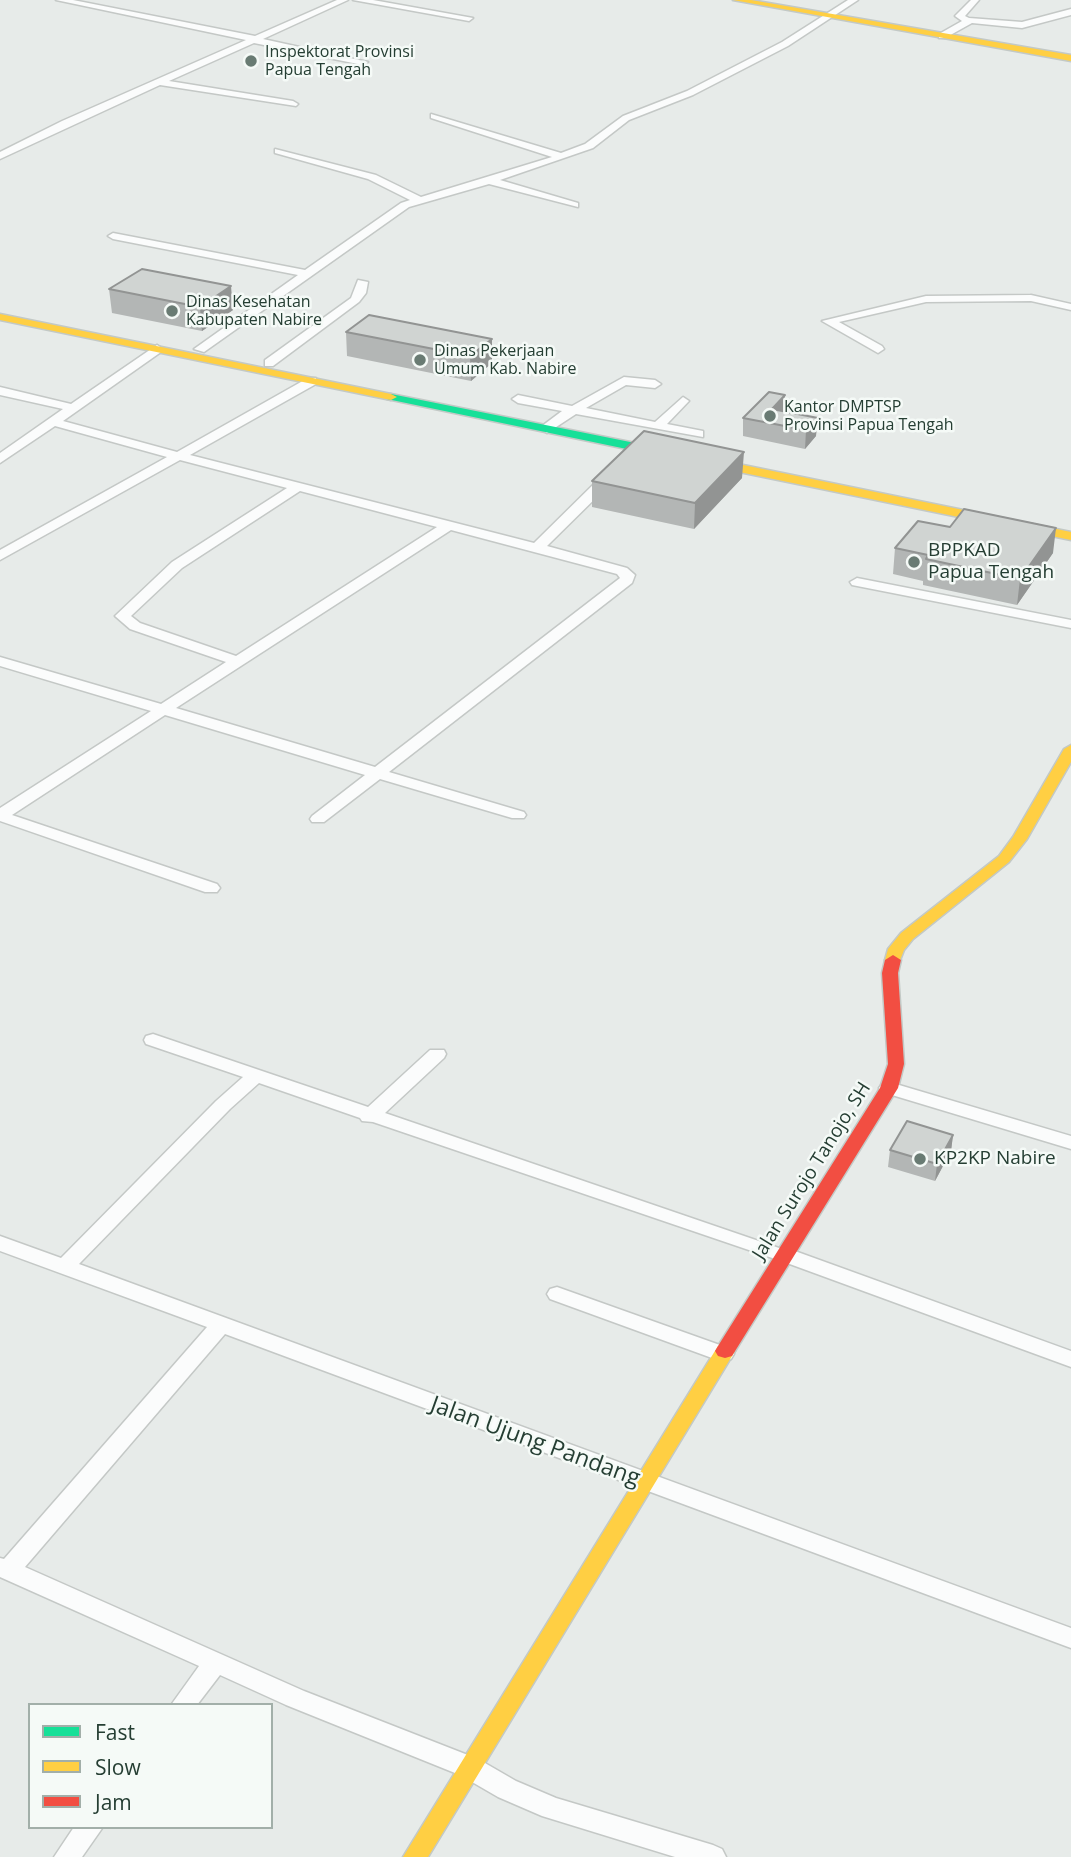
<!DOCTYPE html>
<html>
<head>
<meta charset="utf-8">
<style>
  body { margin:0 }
  #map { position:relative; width:1071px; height:1857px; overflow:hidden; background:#e7ebe9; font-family:"Open Sans",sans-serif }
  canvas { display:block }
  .legend { position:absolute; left:28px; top:1703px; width:245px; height:126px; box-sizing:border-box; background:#f5faf7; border:2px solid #a2afa9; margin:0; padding:9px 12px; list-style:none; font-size:21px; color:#253e33 }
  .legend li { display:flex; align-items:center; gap:14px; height:35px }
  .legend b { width:35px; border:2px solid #a2afa9 }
</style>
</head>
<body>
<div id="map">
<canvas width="1071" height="1857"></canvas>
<ul class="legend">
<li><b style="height:9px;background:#16e098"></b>Fast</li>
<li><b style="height:9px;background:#ffcf43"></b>Slow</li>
<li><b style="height:9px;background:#f24e42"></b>Jam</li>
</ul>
</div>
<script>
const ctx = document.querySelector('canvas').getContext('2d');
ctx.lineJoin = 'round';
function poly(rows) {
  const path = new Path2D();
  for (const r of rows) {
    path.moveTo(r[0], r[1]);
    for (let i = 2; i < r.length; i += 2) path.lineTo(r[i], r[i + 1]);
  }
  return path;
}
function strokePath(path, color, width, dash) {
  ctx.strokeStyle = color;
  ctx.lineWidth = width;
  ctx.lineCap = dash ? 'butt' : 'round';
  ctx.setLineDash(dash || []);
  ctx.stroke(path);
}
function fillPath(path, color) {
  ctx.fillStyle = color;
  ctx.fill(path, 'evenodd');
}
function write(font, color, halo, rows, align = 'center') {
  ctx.font = font + ' "Open Sans",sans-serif';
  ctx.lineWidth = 5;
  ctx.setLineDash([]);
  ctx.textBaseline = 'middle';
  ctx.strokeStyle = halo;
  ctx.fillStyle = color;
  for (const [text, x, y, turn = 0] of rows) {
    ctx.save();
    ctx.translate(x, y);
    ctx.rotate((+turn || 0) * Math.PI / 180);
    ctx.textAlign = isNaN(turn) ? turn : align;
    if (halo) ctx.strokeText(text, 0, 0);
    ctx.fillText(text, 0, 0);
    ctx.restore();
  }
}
const street = poly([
  [56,0,73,0,255,36,337,0,348,0,263,39,368,62,363,65,254,43,169,81,293,101,298,104,296,106,160,85,0,159,0,152,62,121,246,40,56,0],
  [353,0,373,0,473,18,469,21,353,0],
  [848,0,858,0,788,46,693,95,629,120,593,148,500,180,578,203,578,207,489,184,409,207,204,352,194,349,298,275,113,239,108,236,113,233,305,270,401,203,410,200,368,179,275,153,275,149,376,175,421,197,552,157,431,118,431,114,561,153,585,144,623,116,687,91,782,42,848,0],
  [971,0,979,0,965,16,969,18,1022,22,1071,9,1071,15,1022,28,972,23,945,38,939,38,939,34,962,21,955,16,971,0],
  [358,280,368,282,366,293,359,302,273,366,265,366,265,360,351,298,358,280],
  [1031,295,1071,304,1071,310,1031,301,926,302,839,322,882,346,884,349,878,353,822,321,926,296,1031,295],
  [157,345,163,349,161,352,63,421,177,452,308,378,316,378,316,384,190,455,534,543,604,474,614,474,614,480,547,546,627,568,635,575,632,583,389,772,524,812,526,815,524,818,512,818,380,779,324,822,312,822,310,819,312,816,365,775,165,715,12,815,217,884,220,888,217,892,205,892,0,821,0,808,151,711,0,666,0,657,161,704,226,662,130,629,115,616,172,562,287,488,180,460,0,560,0,550,167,457,55,426,0,463,0,453,63,409,0,395,0,387,71,404,157,345],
  [300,491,437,527,236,656,140,623,131,616,182,568,300,491],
  [451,530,617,574,620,578,375,767,176,708,451,530],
  [624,377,655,380,661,384,655,388,626,385,586,408,655,422,683,397,689,401,667,424,703,431,703,437,576,414,547,433,541,429,542,426,562,411,518,403,512,399,518,395,572,406,624,377],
  [857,578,1071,620,1071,628,852,585,850,582,857,578],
  [153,1034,368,1107,430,1050,444,1050,446,1054,444,1058,385,1113,782,1249,792,1250,1071,1351,1071,1367,787,1263,373,1122,362,1121,360,1118,259,1083,230,1109,79,1264,1071,1628,1071,1648,225,1334,25,1567,304,1691,478,1759,516,1781,556,1798,713,1845,722,1849,726,1857,675,1857,542,1816,498,1797,460,1775,286,1705,220,1675,197,1705,171,1705,199,1666,0,1577,0,1558,4,1559,207,1327,0,1251,0,1236,61,1258,216,1101,243,1077,146,1044,144,1040,146,1036,153,1034],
  [889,1082,1071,1136,1071,1149,882,1092,879,1088,882,1084,889,1082],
  [557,1287,731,1349,734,1354,731,1359,723,1362,550,1299,547,1294,550,1289,557,1287],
  [74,1827,103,1827,82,1857,54,1857,74,1827]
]);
const fast = poly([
  [391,394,665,449,671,453,665,457,387,399,387,395,391,394]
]);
const slow = poly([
  [733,0,751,0,1071,55,1071,61,733,0],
  [0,314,391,394,397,397,391,400,0,320,0,314],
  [709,458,1071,532,1071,540,705,465,703,462,709,458],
  [1071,745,1071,762,1027,839,1009,862,913,939,904,950,899,963,887,963,885,960,888,949,901,933,999,856,1013,837,1064,749,1071,745],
  [725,1344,732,1346,735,1351,732,1356,428,1857,403,1857,718,1346,725,1344]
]);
const jam = poly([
  [893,955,901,960,898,973,904,1064,898,1088,732,1356,725,1358,718,1356,715,1351,718,1346,880,1088,888,1064,882,973,885,960,893,955]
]);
strokePath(street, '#c4c8c6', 3);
strokePath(fast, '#c3c9c6', 3);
strokePath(slow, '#c3c9c6', 3);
strokePath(jam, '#c3c9c6', 3);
fillPath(street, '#fbfcfc');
fillPath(fast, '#16e098');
fillPath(slow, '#ffcf43');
fillPath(jam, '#f24e42');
fillPath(poly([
  [109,289,233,310,202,331,112,313],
  [369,315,492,363,471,381,347,356,346,332],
  [784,411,816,436,805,449,743,436,743,418],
  [742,478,694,529,592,507,592,481],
  [895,548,1053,553,1017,605,923,585,923,581,893,574],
  [953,1135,951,1151,935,1181,888,1167,890,1150]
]), '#b3b6b5');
fillPath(poly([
  [231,286,233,310,202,331,200,307],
  [492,339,492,363,471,381,470,356],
  [785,395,784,413,772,409],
  [818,418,816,436,805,449,806,430],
  [744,452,742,478,694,529,695,503],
  [1056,528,1053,553,1017,605,1020,579],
  [953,1135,951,1151,935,1181,937,1164]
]), '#929493');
const building = poly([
  [142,269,231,286,200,307,109,289,142,269],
  [369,315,492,339,470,356,346,332,369,315],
  [769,392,785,395,772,409,818,418,806,430,743,418,769,392],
  [644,431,744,452,695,503,592,481,644,431],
  [964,509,1056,528,1020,579,926,559,928,555,895,548,918,521,950,527,964,509],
  [907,1121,953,1135,937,1164,890,1150,907,1121]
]);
fillPath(building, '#d0d4d2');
strokePath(building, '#929493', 2);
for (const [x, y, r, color] of [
  [251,61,7,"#697b73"],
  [172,311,7,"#697b73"],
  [420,360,7,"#697b73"],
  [770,416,7,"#697b73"],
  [914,562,7,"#697b73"],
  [920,1159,7,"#697b73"]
]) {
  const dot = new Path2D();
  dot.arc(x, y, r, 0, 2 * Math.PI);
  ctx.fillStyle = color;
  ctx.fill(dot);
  strokePath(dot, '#f5faf7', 2.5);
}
write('16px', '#253e33', '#f5faf7', [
  ["Inspektorat Provinsi",265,52],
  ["Papua Tengah",265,70],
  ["Dinas Kesehatan",186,302],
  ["Kabupaten Nabire",186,320],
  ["Dinas Pekerjaan",434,351],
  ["Umum Kab. Nabire",434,369],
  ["Kantor DMPTSP",784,407],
  ["Provinsi Papua Tengah",784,425]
], 'left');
write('19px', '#253e33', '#f5faf7', [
  ["BPPKAD",928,551],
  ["Papua Tengah",928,573],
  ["KP2KP Nabire",934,1159]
], 'left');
write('19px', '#253e33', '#f5faf7', [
  ["Jalan Surojo Tanojo, SH",812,1171,-58]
]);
write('23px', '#253e33', '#f5faf7', [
  ["Jalan Ujung Pandang",535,1442,20]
]);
</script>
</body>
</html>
